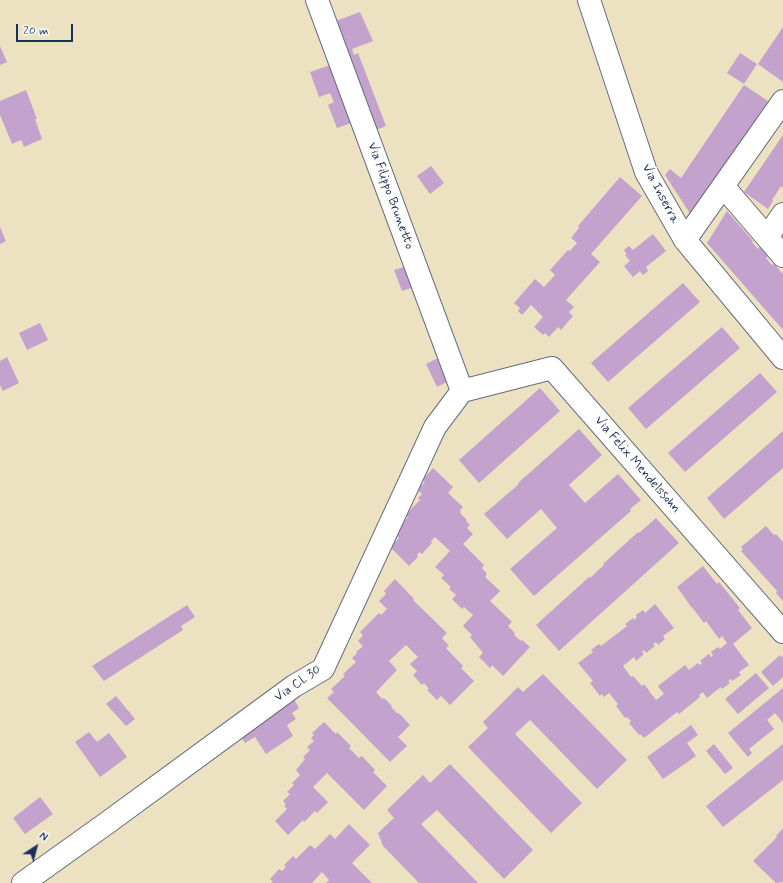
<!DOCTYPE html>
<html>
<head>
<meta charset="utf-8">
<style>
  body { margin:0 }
  #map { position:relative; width:783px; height:883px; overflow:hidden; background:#ece2c1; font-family:Mynerve,sans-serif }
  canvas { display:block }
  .north { position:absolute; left:16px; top:827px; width:40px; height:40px; -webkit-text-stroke:3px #fdfcf7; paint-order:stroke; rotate:36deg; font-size:11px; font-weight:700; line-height:16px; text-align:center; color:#1b2f5e }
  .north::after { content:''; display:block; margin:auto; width:14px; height:18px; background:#1b2f5e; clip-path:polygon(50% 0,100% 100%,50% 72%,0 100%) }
  .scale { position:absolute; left:16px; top:24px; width:57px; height:18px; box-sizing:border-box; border:2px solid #1b2f5e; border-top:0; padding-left:5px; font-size:12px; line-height:14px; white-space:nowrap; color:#1b2f5e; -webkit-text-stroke:3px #fdfcf7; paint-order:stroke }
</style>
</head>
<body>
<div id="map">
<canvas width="783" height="883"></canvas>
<div class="north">N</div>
<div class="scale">20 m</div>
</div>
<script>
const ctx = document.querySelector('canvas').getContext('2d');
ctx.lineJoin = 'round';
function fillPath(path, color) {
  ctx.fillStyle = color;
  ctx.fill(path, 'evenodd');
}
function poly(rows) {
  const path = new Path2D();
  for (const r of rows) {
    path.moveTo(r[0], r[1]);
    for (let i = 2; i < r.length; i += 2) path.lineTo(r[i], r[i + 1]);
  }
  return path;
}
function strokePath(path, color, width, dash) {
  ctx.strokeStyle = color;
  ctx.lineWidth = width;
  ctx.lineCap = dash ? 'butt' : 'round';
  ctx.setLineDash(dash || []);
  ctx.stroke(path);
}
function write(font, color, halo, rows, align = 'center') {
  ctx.font = font + ' Mynerve,sans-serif';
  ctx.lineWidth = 4;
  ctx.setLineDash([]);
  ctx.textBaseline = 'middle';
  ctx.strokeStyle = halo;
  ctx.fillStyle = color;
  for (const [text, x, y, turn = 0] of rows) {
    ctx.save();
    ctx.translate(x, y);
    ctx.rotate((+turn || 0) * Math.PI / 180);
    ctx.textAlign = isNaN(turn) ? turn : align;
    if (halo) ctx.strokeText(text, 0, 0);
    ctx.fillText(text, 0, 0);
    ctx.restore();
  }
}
fillPath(poly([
  [360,12,373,41,352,49,354,55,358,53,386,126,371,132,336,21],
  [783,27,783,82,758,64],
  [0,46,7,62,0,65],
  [740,53,757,64,744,84,727,73],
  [330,65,354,122,337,128,328,105,334,102,330,93,319,97,310,72],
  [744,85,768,101,691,215,665,175,670,169,681,178],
  [26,90,37,119,35,119,42,139,24,147,21,140,12,144,0,115,0,101],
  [783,135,783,188,781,186,772,200,773,201,768,209,744,192],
  [431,166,444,183,430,194,417,176],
  [620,177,642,196,591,254,600,262,566,300,574,307,569,312,573,316,561,330,558,327,549,337,545,333,543,335,534,327,543,317,531,305,522,315,518,311,520,308,514,303,535,279,544,287,555,275,550,270,568,250,570,251,577,243,571,238,579,228,578,226],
  [727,211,753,241,752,242,758,249,760,247,768,256,766,258,772,265,774,264,783,274,783,330,707,243],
  [0,227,6,241,0,244],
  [653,234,666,251,646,267,648,271,643,275,640,271,633,277,624,266,630,261,625,255,627,254,624,250,629,246,633,250],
  [407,266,414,287,402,291,394,270],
  [683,283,700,302,608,382,591,363],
  [40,323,48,340,27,350,19,333],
  [722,327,740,348,646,429,628,408],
  [7,357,19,383,3,391,0,385,0,361],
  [438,358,449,381,437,387,426,364],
  [760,373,777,392,685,472,668,453],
  [540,388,560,411,479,483,459,460],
  [579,429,602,455,569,485,585,503,618,474,641,500,630,509,631,511,534,596,510,569,557,528,541,509,507,539,484,514,519,484,518,483],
  [783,431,783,468,724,519,707,498],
  [433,468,453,487,448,493,463,507,460,510,461,512,460,513,467,520,466,521,470,525,467,528,473,534,463,544,484,565,482,568,487,574,485,577,500,591,490,601,512,622,508,626,515,633,514,635,521,641,522,640,530,647,503,676,492,665,490,668,479,657,483,653,470,637,472,635,463,626,473,615,464,607,462,609,452,599,456,595,449,589,451,587,441,578,444,575,435,567,450,551,435,537,431,541,432,543,422,554,420,552,417,555,418,557,409,566,390,547,399,538,395,534,401,528,399,527,408,517,405,515,420,500,418,498,422,494,417,490,425,482,422,480],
  [656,518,679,543,559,651,536,625,589,577,590,578,604,565,603,564,638,532,639,533],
  [766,526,774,535,776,534,783,542,783,601,776,593,777,591,741,551,743,549,741,547],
  [703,566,717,584,719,582,740,608,738,610,752,628,733,644,749,665,739,672,741,675,732,681,731,679,728,681,730,683,722,689,721,687,707,698,703,692,699,695,700,697,679,714,677,712,644,738,640,734,639,735,629,723,631,721,627,717,625,718,616,706,618,704,609,693,604,697,602,694,600,696,590,683,593,681,578,663,593,652,591,650,599,644,601,646,627,626,625,624,633,618,634,620,637,617,636,615,643,610,645,613,655,604,674,628,663,636,665,639,658,645,656,642,653,644,655,646,646,653,644,650,642,652,644,654,636,661,634,657,623,666,631,677,633,676,642,686,644,684,656,700,664,694,658,686,685,665,689,670,698,663,700,665,702,663,700,661,709,654,711,657,713,655,711,652,718,647,720,649,727,643,722,636,719,639,706,621,704,623,692,607,692,608,677,587],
  [395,579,414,599,413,600,447,633,442,638,449,646,446,648,463,666,461,668,474,681,450,705,441,696,437,700,427,690,429,689,424,683,422,685,413,675,417,671,410,664,418,657,406,645,389,661,397,670,376,692,382,699,384,698,392,706,391,707,398,714,399,713,410,725,398,737,407,746,390,762,327,698,334,692,331,689,345,676,343,674,356,662,352,658,357,653,356,652,363,646,358,641,363,635,360,632,379,613,381,615,387,609,379,601,386,594,384,591],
  [187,605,195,617,181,626,183,630,104,681,92,666],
  [780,655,781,657,783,656,783,677,773,686,761,672],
  [756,673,769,688,738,714,725,699],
  [543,674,627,760,597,789,530,720,515,734,582,803,551,833,468,747,488,728,483,722,518,687,523,692],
  [783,688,783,723,775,713,767,720,774,729,749,749,752,753,748,757,728,733],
  [116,696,135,719,126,726,106,704],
  [292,696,299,708,292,713,296,719,287,725,293,736,266,754,255,737,245,743,237,731],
  [324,722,336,734,337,732,351,746,349,748,359,758,362,756,375,770,373,772,387,786,364,810,327,773,313,787,328,802,317,813,315,811,304,822,303,820,288,835,275,821,287,809,284,806,286,804,283,801,290,794,287,792,294,785,292,783,300,775,296,770,305,759,303,757,310,750,307,747,314,741,311,738,314,735,312,733],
  [691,725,698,735,687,743,696,756,663,779,647,757],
  [89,732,97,742,109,733,127,757,100,777,75,742],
  [714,744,733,768,725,774,706,751],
  [783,744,783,780,723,827,706,806],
  [450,764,533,850,504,879,437,810,421,824,478,883,419,883,383,846,378,833,394,818,387,810,423,775,430,783],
  [40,797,53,814,25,834,13,818],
  [349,824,370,845,352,863,372,883,326,883,329,880,322,872,312,883,271,883,273,882,270,879,279,869,282,871,286,867,284,865,293,856,296,859,310,845,315,849,330,834,335,839],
  [783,828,783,882,776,883,753,861,777,837,776,836]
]), '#c3a2cd');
const minor = poly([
  [317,0,462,391],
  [589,0,646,172,685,240,783,358],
  [723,186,783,256],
  [767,237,783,214],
  [685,240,783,101],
  [462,391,552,368,783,632],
  [23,883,107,823,294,686,323,669,435,427,462,391]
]);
strokePath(minor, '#646e81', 24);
strokePath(minor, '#fff', 22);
write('13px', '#1b2f5e', '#fdfcf7', [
  ["Via Inserra",660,194,62],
  ["Via Filippo Brunetto",390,196,70],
  ["Via Felix Mendelssohn",637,465,49],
  ["Via Cl. 30",298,684,-35]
]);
</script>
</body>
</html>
